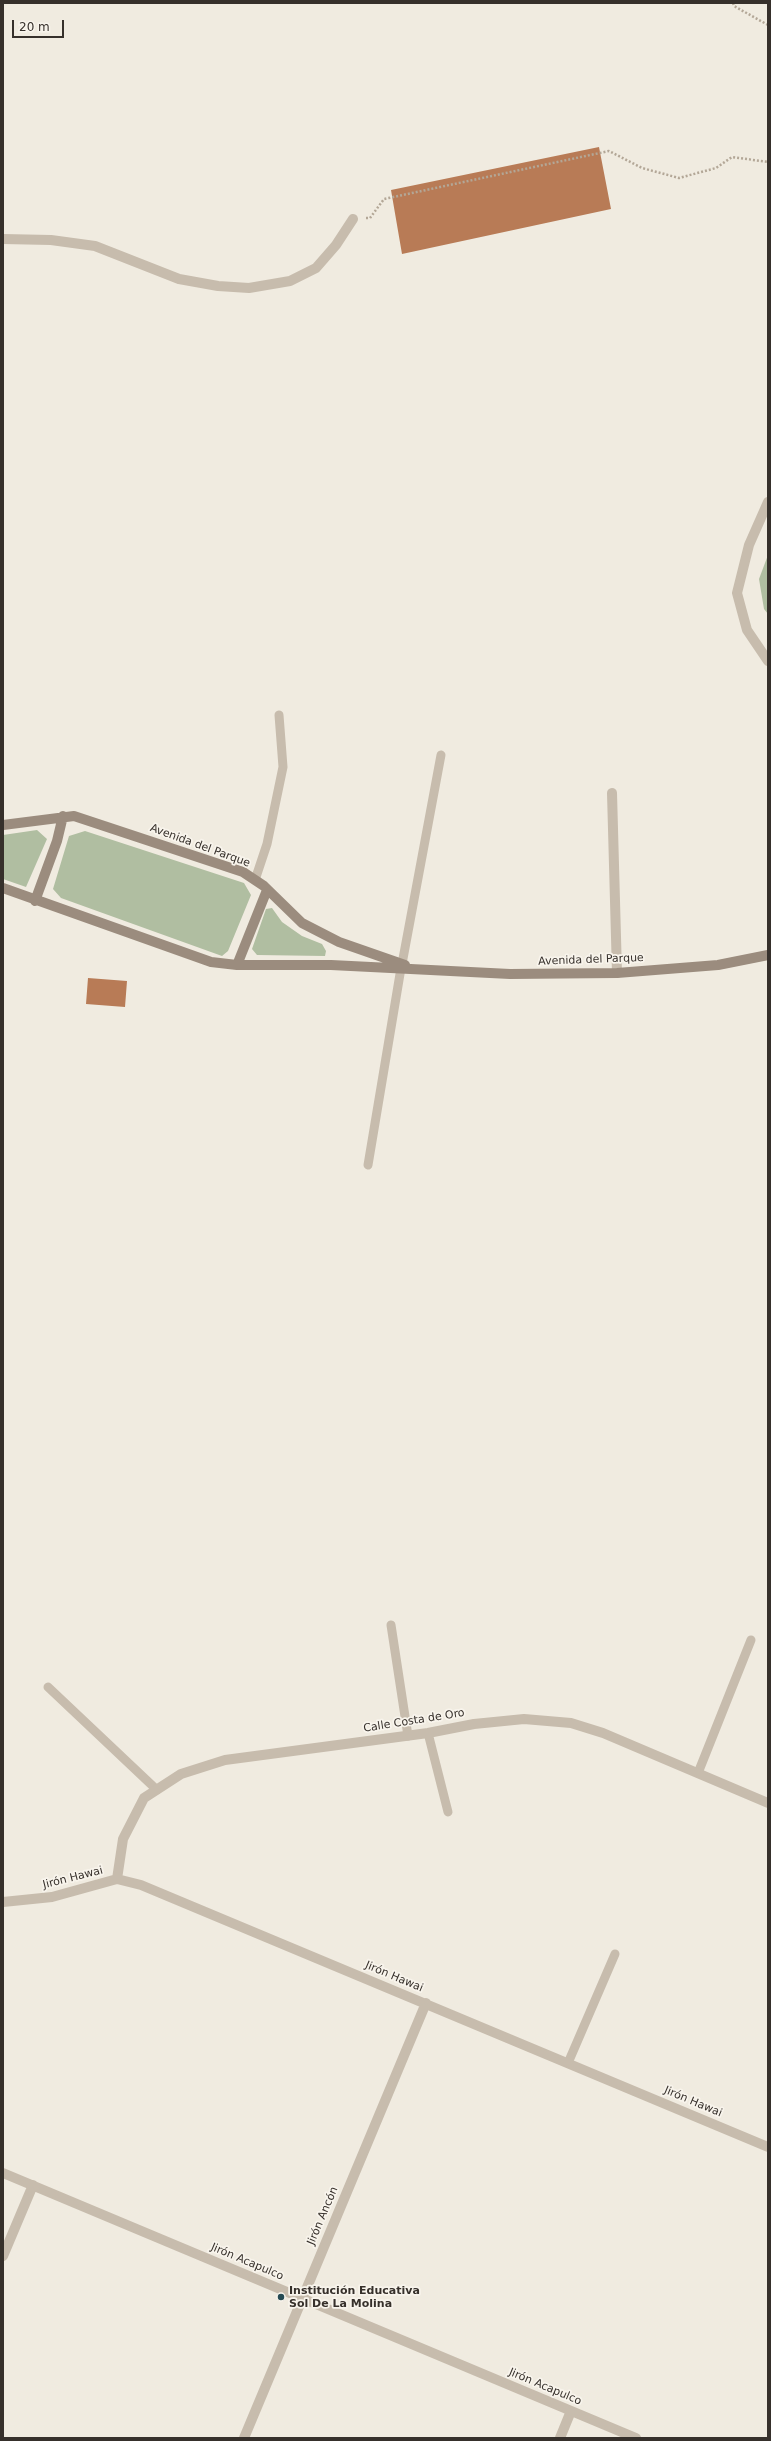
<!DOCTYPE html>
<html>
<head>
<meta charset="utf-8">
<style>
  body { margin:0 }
  #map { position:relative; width:771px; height:2441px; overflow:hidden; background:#f0ebe0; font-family:"DejaVu Sans",sans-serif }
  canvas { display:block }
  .frame { position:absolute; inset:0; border:4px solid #36302b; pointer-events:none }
  .scale { position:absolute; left:12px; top:20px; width:52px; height:18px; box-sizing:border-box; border:2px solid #36302b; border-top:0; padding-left:5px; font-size:12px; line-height:14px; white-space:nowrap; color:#36302b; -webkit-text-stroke:3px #f8f4ec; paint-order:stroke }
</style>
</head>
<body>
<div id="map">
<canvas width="771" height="2441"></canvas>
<div class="frame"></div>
<div class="scale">20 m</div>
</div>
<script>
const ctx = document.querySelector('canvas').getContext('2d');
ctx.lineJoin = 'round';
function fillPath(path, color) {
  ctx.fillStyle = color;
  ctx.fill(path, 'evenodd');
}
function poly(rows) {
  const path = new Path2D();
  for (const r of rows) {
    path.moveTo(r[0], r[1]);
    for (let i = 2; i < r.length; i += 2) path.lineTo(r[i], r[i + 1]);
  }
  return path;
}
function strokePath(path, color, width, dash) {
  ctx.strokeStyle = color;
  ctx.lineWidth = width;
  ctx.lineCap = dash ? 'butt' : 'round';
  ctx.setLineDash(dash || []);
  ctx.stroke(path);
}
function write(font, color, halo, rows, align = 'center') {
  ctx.font = font + ' "DejaVu Sans",sans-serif';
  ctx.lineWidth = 3.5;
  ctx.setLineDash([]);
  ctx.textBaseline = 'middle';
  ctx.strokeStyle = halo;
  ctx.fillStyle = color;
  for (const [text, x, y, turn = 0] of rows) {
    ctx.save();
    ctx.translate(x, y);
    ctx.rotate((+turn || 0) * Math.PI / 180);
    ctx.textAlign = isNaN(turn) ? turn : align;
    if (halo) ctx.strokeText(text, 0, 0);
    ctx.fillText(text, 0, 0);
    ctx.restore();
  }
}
fillPath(poly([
  [768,555,768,614,764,609,759,579],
  [37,830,47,839,26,887,3,879,3,835],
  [85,831,244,883,251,895,228,951,222,956,61,898,53,889,69,836],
  [272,908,282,922,302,936,322,944,326,951,325,956,257,955,252,949,266,909]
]), '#b0bea1');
fillPath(poly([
  [599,147,611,209,402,254,391,190],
  [88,978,127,981,125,1007,86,1004]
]), '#b87b56');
strokePath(poly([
  [733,3,734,6,768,25],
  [366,218,370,218,384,199,609,151,642,168,679,178,716,168,732,157,768,162]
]), '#b3a797', 2.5, [2, 2]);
strokePath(poly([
  [255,880,267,844,283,767,279,715],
  [402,964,441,755],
  [368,1165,401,968],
  [391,1625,408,1736],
  [48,1687,157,1790],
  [428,1733,448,1812],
  [698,1773,751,1640],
  [568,2063,615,1954]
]), '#c7bcad', 9);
strokePath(poly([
  [3,239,51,240,95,246,179,279,218,286,249,288,290,281,316,268,336,245,353,219],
  [768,502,749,545,737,593,747,630,768,661],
  [612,793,617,973],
  [117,1879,123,1839,144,1798,181,1774,225,1760,428,1733,474,1724,524,1719,571,1723,603,1733,768,1803],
  [3,1902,52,1897,117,1879,141,1885,768,2147],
  [3,2173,636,2438],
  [3,2256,33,2185],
  [244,2438,426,2003],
  [560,2438,571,2411]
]), '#c7bcad', 10);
strokePath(poly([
  [3,825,74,816,243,872,264,886,302,923,339,942,405,965],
  [3,888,211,962,237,965,331,965,510,974,617,973,718,965,768,955],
  [35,901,57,841,63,816],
  [237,965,267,890]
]), '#9b8c7e', 10);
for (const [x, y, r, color] of [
  [281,2297,4,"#254a53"]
]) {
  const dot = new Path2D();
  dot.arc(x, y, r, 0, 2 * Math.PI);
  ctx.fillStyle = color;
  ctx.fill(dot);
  strokePath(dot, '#f8f4ec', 1.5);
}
write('11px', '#36302b', '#f8f4ec', [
  ["Avenida del Parque",200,846,20],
  ["Avenida del Parque",591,960,-2],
  ["Calle Costa de Oro",414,1721,-9],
  ["Jirón Hawai",73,1878,-14],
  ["Jirón Hawai",394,1977,23],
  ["Jirón Hawai",693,2102,23],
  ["Jirón Ancón",323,2216,-67],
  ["Jirón Acapulco",247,2262,23],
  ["Jirón Acapulco",545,2387,23]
]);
write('bold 11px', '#36302b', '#f8f4ec', [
  ["Institución Educativa",289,2291],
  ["Sol De La Molina",289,2304]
], 'left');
</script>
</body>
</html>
